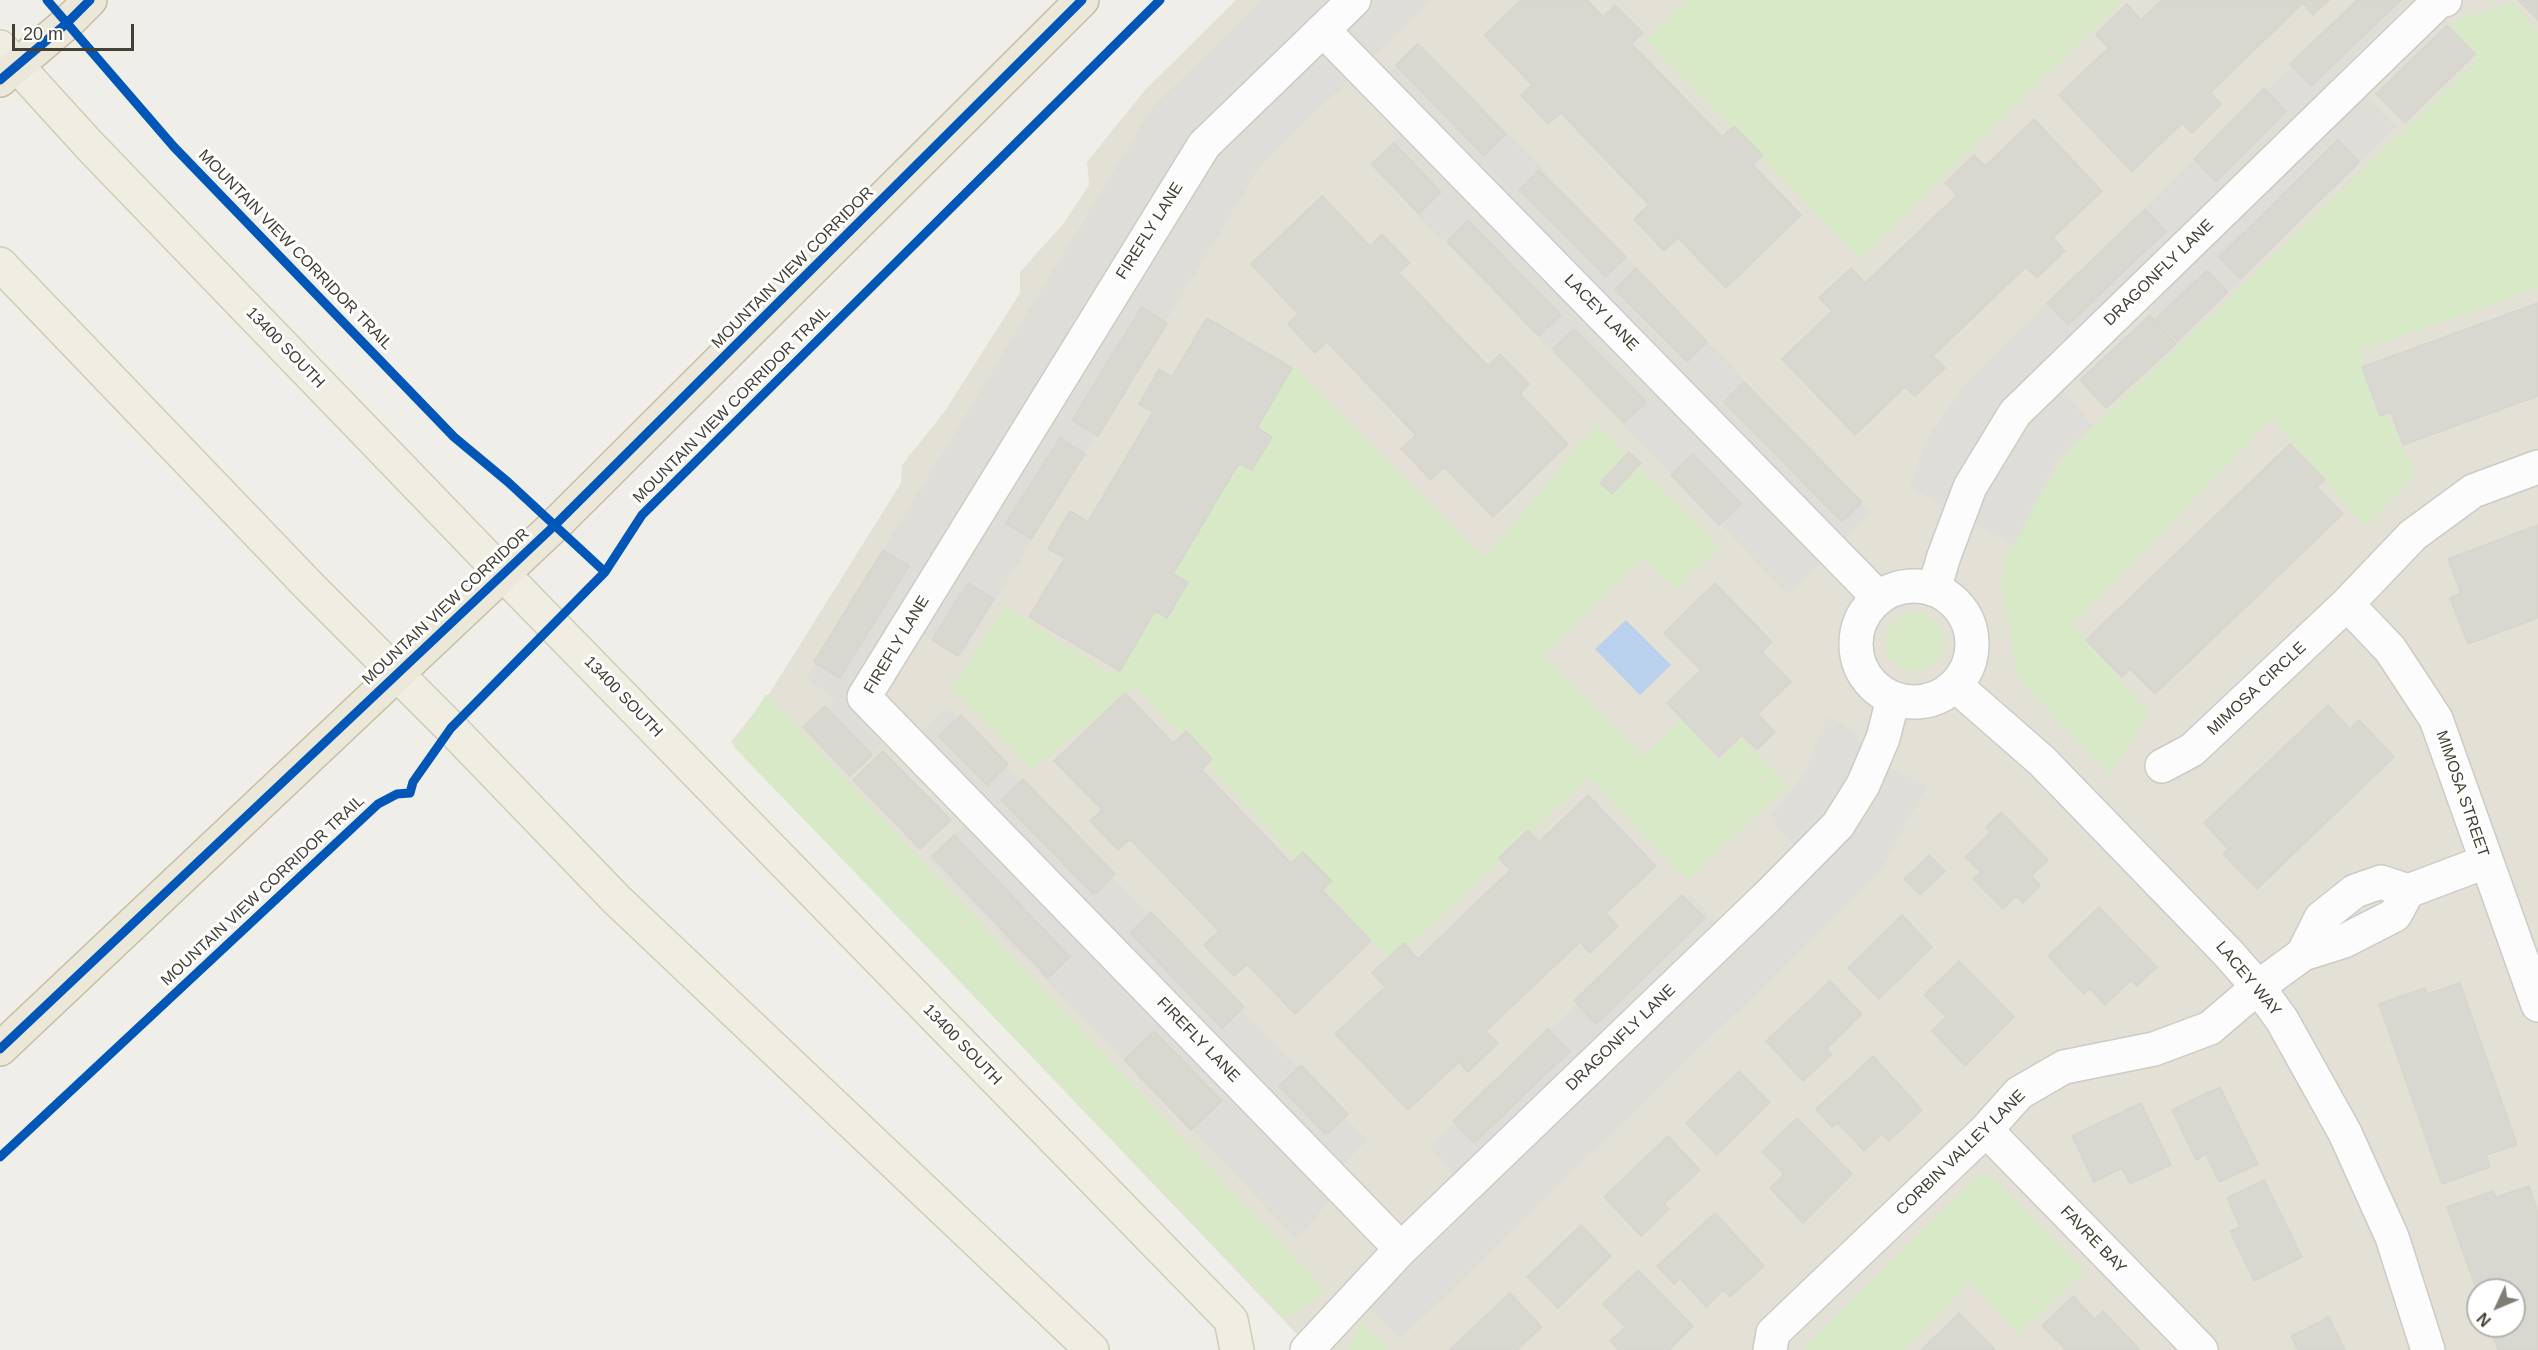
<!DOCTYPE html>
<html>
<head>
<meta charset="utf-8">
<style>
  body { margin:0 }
  #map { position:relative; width:2538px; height:1350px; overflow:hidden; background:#efeee8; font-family:Helvetica,sans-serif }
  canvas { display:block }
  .north { position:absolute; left:2466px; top:1278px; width:60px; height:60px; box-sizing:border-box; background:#fff; border:2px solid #b4b3ae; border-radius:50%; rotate:226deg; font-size:16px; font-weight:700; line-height:24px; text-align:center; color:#444035 }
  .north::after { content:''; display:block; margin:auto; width:21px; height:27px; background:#807d74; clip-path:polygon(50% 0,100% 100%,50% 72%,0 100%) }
  .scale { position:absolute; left:12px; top:24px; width:122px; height:27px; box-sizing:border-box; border:3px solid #444035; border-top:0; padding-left:8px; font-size:18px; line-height:21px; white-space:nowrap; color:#444035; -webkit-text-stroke:4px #fff; paint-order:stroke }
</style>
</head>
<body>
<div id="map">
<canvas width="2538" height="1350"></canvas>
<div class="north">N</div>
<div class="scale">20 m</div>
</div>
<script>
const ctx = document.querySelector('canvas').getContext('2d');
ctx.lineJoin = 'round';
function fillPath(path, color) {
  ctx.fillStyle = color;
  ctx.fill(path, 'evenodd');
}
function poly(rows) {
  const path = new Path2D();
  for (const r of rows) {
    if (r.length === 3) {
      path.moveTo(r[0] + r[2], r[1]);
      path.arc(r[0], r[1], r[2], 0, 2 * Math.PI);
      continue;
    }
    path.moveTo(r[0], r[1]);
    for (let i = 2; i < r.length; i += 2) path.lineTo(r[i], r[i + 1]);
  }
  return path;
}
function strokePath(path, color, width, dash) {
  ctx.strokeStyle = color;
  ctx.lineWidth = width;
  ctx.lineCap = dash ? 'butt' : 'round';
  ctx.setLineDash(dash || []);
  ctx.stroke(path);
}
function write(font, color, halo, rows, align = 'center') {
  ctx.font = font + ' Helvetica,sans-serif';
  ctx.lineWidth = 6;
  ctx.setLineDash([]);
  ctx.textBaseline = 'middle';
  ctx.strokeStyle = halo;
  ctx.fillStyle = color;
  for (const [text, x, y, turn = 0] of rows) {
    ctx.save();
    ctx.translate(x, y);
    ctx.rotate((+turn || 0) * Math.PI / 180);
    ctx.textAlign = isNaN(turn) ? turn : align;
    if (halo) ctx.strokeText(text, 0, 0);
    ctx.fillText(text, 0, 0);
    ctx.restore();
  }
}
fillPath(poly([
  [1236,0,2538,0,2538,1350,1312,1350,731,742,771,691,901,483,902,465,945,411,1020,293,1020,272,1064,223,1089,185,1087,162,1145,90],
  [2478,1290,2514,1290,2514,1326,2478,1326]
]), '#e3e0d5');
fillPath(poly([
  [1686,0,2123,0,1861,259,1646,40],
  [2514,2,2538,33,2538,288,2359,351,2416,475,2365,527,2272,418,2074,624,2149,714,2109,774,2018,678,2000,580,2013,536,2066,454,2476,61,2450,22],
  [1292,365,1484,558,1597,424,1720,547,1675,590,1643,558,1543,655,1643,757,1681,718,1718,760,1741,738,1788,786,1687,880,1590,777,1392,962,1135,687,1032,769,951,688,1005,606,1112,675],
  [1915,642,29],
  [766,694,1327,1292,1285,1319,734,747],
  [1979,1175,1992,1177,2085,1271,2019,1334,1969,1282,1905,1350,1804,1350,1808,1343],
  [1361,1322,1388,1350,1348,1350]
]), '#d8e9c8');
fillPath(poly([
  [1262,0,1432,0,1262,163,961,656,922,634,865,723,882,743,852,771,810,727,837,700,806,678,1152,108],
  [2361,0,2412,0,2341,69,2396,127,2178,342,2128,288,2047,371,2092,426,2056,462,2014,546,1910,487,1925,442,1966,383],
  [1420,42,1871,513,1789,594,1369,164,1419,118,1384,79],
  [947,706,1367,1140,1344,1164,1336,1193,1297,1238,930,860,982,808,915,738],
  [1827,717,1855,732,1864,756,1927,785,1881,871,1400,1339,1369,1307,1479,1201,1430,1147,1690,894,1733,942,1812,865,1770,819,1805,773]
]), '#deddd8');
fillPath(poly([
  [1626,620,1671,665,1640,695,1595,649]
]), '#b9d1ec');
const building = poly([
  [1521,0,1587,0,1603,17,1615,5,1643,33,1632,44,1722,137,1734,126,1763,155,1753,165,1801,215,1726,288,1678,238,1664,251,1634,219,1649,205,1561,113,1548,124,1521,95,1532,85,1484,35,1521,0],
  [2162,0,2329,0,2313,15,2303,3,2210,93,2221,104,2192,133,2182,123,2132,172,2059,95,2108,48,2096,34,2127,4,2141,20,2162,0],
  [2357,0,2401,0,2311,86,2290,64,2357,0],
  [2538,0,2538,20,2519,1,2538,0],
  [2447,25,2475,54,2405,123,2376,94,2447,25],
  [1417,44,1506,134,1484,156,1396,65,1417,44],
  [2264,88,2286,111,2216,181,2194,159,2264,88],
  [2034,119,2102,191,2053,238,2065,251,2037,278,2026,267,1933,356,1945,368,1915,396,1905,387,1855,435,1782,359,1832,311,1819,298,1851,268,1865,283,1957,195,1945,183,1974,155,1985,166,2034,119],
  [2338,140,2359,162,2240,279,2219,257,2338,140],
  [1394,143,1441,192,1419,214,1372,164,1394,143],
  [1539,170,1626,257,1606,277,1519,190,1539,170],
  [1322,196,1370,246,1382,234,1410,263,1399,273,1488,366,1500,354,1529,384,1520,394,1568,444,1493,517,1444,467,1431,480,1401,449,1416,435,1327,342,1315,353,1288,324,1298,314,1251,264,1322,196],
  [2145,209,2166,231,2068,325,2047,303,2145,209],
  [1468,220,1561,315,1539,336,1447,241,1468,220],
  [1636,268,1707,342,1687,362,1615,289,1636,268],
  [2207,270,2228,292,2177,341,2156,319,2207,270],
  [2538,303,2538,396,2403,445,2391,412,2380,416,2362,367,2538,303],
  [1142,307,1167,323,1098,436,1072,420,1142,307],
  [2150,315,2176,344,2106,408,2080,380,2150,315],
  [1207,318,1292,368,1257,428,1272,437,1252,470,1239,463,1173,574,1188,582,1167,618,1155,611,1120,671,1029,617,1065,558,1048,549,1070,511,1088,522,1153,412,1139,404,1159,369,1172,377,1207,318],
  [1574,329,1646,402,1624,423,1553,349,1574,329],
  [1744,382,1862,502,1842,522,1724,402,1744,382],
  [1060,438,1085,454,1031,539,1006,523,1060,438],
  [2290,444,2325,480,2317,487,2343,514,2155,694,2130,669,2122,677,2086,640,2290,444],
  [1629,452,1641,463,1612,494,1600,483,1629,452],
  [1693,454,1741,504,1719,525,1671,475,1693,454],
  [2538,525,2538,618,2468,644,2450,598,2461,593,2448,559,2538,525],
  [883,550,909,566,840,678,814,662,883,550],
  [968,583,994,599,958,656,932,640,968,583],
  [1715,583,1772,642,1762,652,1791,682,1758,714,1775,732,1757,750,1742,735,1719,757,1667,703,1701,670,1664,633,1715,583],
  [1125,693,1173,743,1186,731,1212,759,1202,770,1291,863,1303,852,1332,881,1322,890,1371,941,1295,1014,1247,964,1234,976,1204,945,1219,931,1130,839,1118,850,1090,821,1102,810,1054,761,1125,693],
  [2328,705,2350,729,2359,720,2394,757,2257,889,2223,854,2228,849,2204,823,2328,705],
  [825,706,872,755,850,776,803,727,825,706],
  [961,715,1008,764,987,785,939,736,961,715],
  [883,751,951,820,920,849,853,780,883,751],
  [1023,779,1115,874,1094,895,1001,800,1023,779],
  [1588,795,1656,866,1606,913,1618,926,1590,953,1580,942,1486,1031,1498,1043,1468,1072,1459,1062,1408,1110,1335,1034,1385,987,1372,973,1404,943,1418,959,1510,870,1499,858,1528,830,1539,842,1588,795],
  [2001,812,2048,860,2032,876,2040,886,2023,903,2016,896,2003,909,1973,879,1980,872,1965,857,1991,832,1986,827,2001,812],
  [954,835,1070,957,1048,978,932,856,954,835],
  [1929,855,1945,871,1920,895,1904,879,1929,855],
  [1682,895,1705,918,1596,1024,1574,1001,1682,895],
  [2099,907,2157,967,2137,986,2131,980,2105,1005,2090,989,2084,994,2048,956,2099,907],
  [1151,912,1244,1007,1222,1028,1130,933,1151,912],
  [1902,915,1932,947,1879,999,1848,968,1902,915],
  [1959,961,2014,1017,1965,1066,1932,1031,1946,1017,1924,995,1959,961],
  [1830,981,1862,1014,1827,1049,1832,1054,1803,1081,1766,1041,1830,981],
  [2460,983,2517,1145,2486,1155,2490,1167,2442,1184,2379,1004,2425,988,2427,994,2460,983],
  [1548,1029,1570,1051,1474,1143,1453,1121,1548,1029],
  [1154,1031,1222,1101,1191,1130,1124,1060,1154,1031],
  [1873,1056,1922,1110,1889,1141,1882,1134,1864,1151,1838,1123,1832,1127,1816,1109,1873,1056],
  [1301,1065,1348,1114,1326,1135,1279,1086,1301,1065],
  [1739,1071,1770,1102,1717,1155,1686,1123,1739,1071],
  [2220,1087,2258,1164,2219,1182,2206,1154,2196,1160,2172,1110,2220,1087],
  [2141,1103,2171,1165,2130,1184,2122,1168,2094,1182,2072,1136,2141,1103],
  [1797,1118,1852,1174,1803,1223,1770,1188,1784,1174,1762,1152,1797,1118],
  [1668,1136,1700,1170,1664,1204,1669,1209,1641,1236,1604,1197,1668,1136],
  [2264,1180,2302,1257,2254,1281,2230,1231,2240,1227,2227,1198,2264,1180],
  [2529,1186,2538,1212,2538,1350,2498,1350,2489,1326,2514,1326,2514,1290,2478,1290,2478,1294,2447,1207,2493,1191,2496,1197,2529,1186],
  [1715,1213,1764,1266,1730,1297,1723,1290,1706,1307,1680,1278,1674,1284,1657,1266,1715,1213],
  [1581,1225,1611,1256,1558,1308,1527,1277,1581,1225],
  [1638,1270,1693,1326,1669,1350,1619,1350,1610,1341,1625,1327,1603,1304,1638,1270],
  [1510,1293,1542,1327,1517,1350,1449,1350,1510,1293],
  [2073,1296,2095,1319,2103,1311,2140,1350,2066,1350,2042,1326,2073,1296],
  [1959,1313,1996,1350,1921,1350,1959,1313],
  [2329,1317,2345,1350,2298,1350,2291,1336,2329,1317]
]);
fillPath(building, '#d8d7d0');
strokePath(building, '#d7d5ce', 1.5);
const minor = poly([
  [1354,0,1204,145,864,697,1401,1249],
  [1323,30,1878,597],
  [1914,644,58],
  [1934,589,1944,556,1970,487,2015,413,2438,2,2445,0],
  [2347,604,2390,649,2436,719,2538,1005],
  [1955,685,2042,761,2228,953,2258,987,2282,1020,2345,1133,2392,1237,2428,1350],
  [2162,766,2192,750,2347,604,2413,535,2473,491,2538,467],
  [2303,954,2321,918,2355,891,2381,882,2408,891,2485,862],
  [1986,1130,2201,1350],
  [1307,1350,1401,1249,1768,896,1838,825,1863,785,1872,764,1883,738,1893,699],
  [1770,1350,1773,1333,1986,1130,2019,1093,2064,1067,2154,1049,2210,1028,2258,987,2303,954,2344,941,2395,915,2408,891]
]);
const major = poly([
  [0,47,90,146,503,574,1231,1320,1237,1350],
  [0,264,313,590,451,728,617,900,1092,1350]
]);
const highway = poly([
  [0,80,67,23,90,0],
  [0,1049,555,525,1082,0]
]);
strokePath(minor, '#cdcbc6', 36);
strokePath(major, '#d0ccb6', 36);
strokePath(highway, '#c6bea4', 36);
strokePath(minor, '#fdfcfc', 33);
strokePath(major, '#f0eee3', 33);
strokePath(highway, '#ebe7d9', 33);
strokePath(poly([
  [47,0,174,147,454,437,508,482,605,572],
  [0,80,67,23,90,0],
  [0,1049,555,525,1082,0],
  [0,1157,378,804,397,794,410,793,413,782,451,728,605,572,642,515,1160,0]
]), '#0057b8', 9);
write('16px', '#444035', '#fff', [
  ["FIREFLY LANE",1150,231,-58],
  ["MOUNTAIN VIEW CORRIDOR TRAIL",295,250,46],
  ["MOUNTAIN VIEW CORRIDOR",793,268,-45],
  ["DRAGONFLY LANE",2159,273,-44],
  ["LACEY LANE",1601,313,46],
  ["13400 SOUTH",285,348,46],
  ["MOUNTAIN VIEW CORRIDOR TRAIL",732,405,-45],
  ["MOUNTAIN VIEW CORRIDOR",446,607,-43],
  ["FIREFLY LANE",897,645,-59],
  ["MIMOSA CIRCLE",2257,689,-43],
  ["13400 SOUTH",623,697,46],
  ["MIMOSA STREET",2462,794,71],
  ["MOUNTAIN VIEW CORRIDOR TRAIL",263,891,-43],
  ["LACEY WAY",2248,979,50],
  ["DRAGONFLY LANE",1621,1038,-44],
  ["FIREFLY LANE",1198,1040,46],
  ["13400 SOUTH",962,1045,46],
  ["CORBIN VALLEY LANE",1961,1153,-44],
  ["FAVRE BAY",2093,1240,46]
]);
</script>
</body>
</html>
